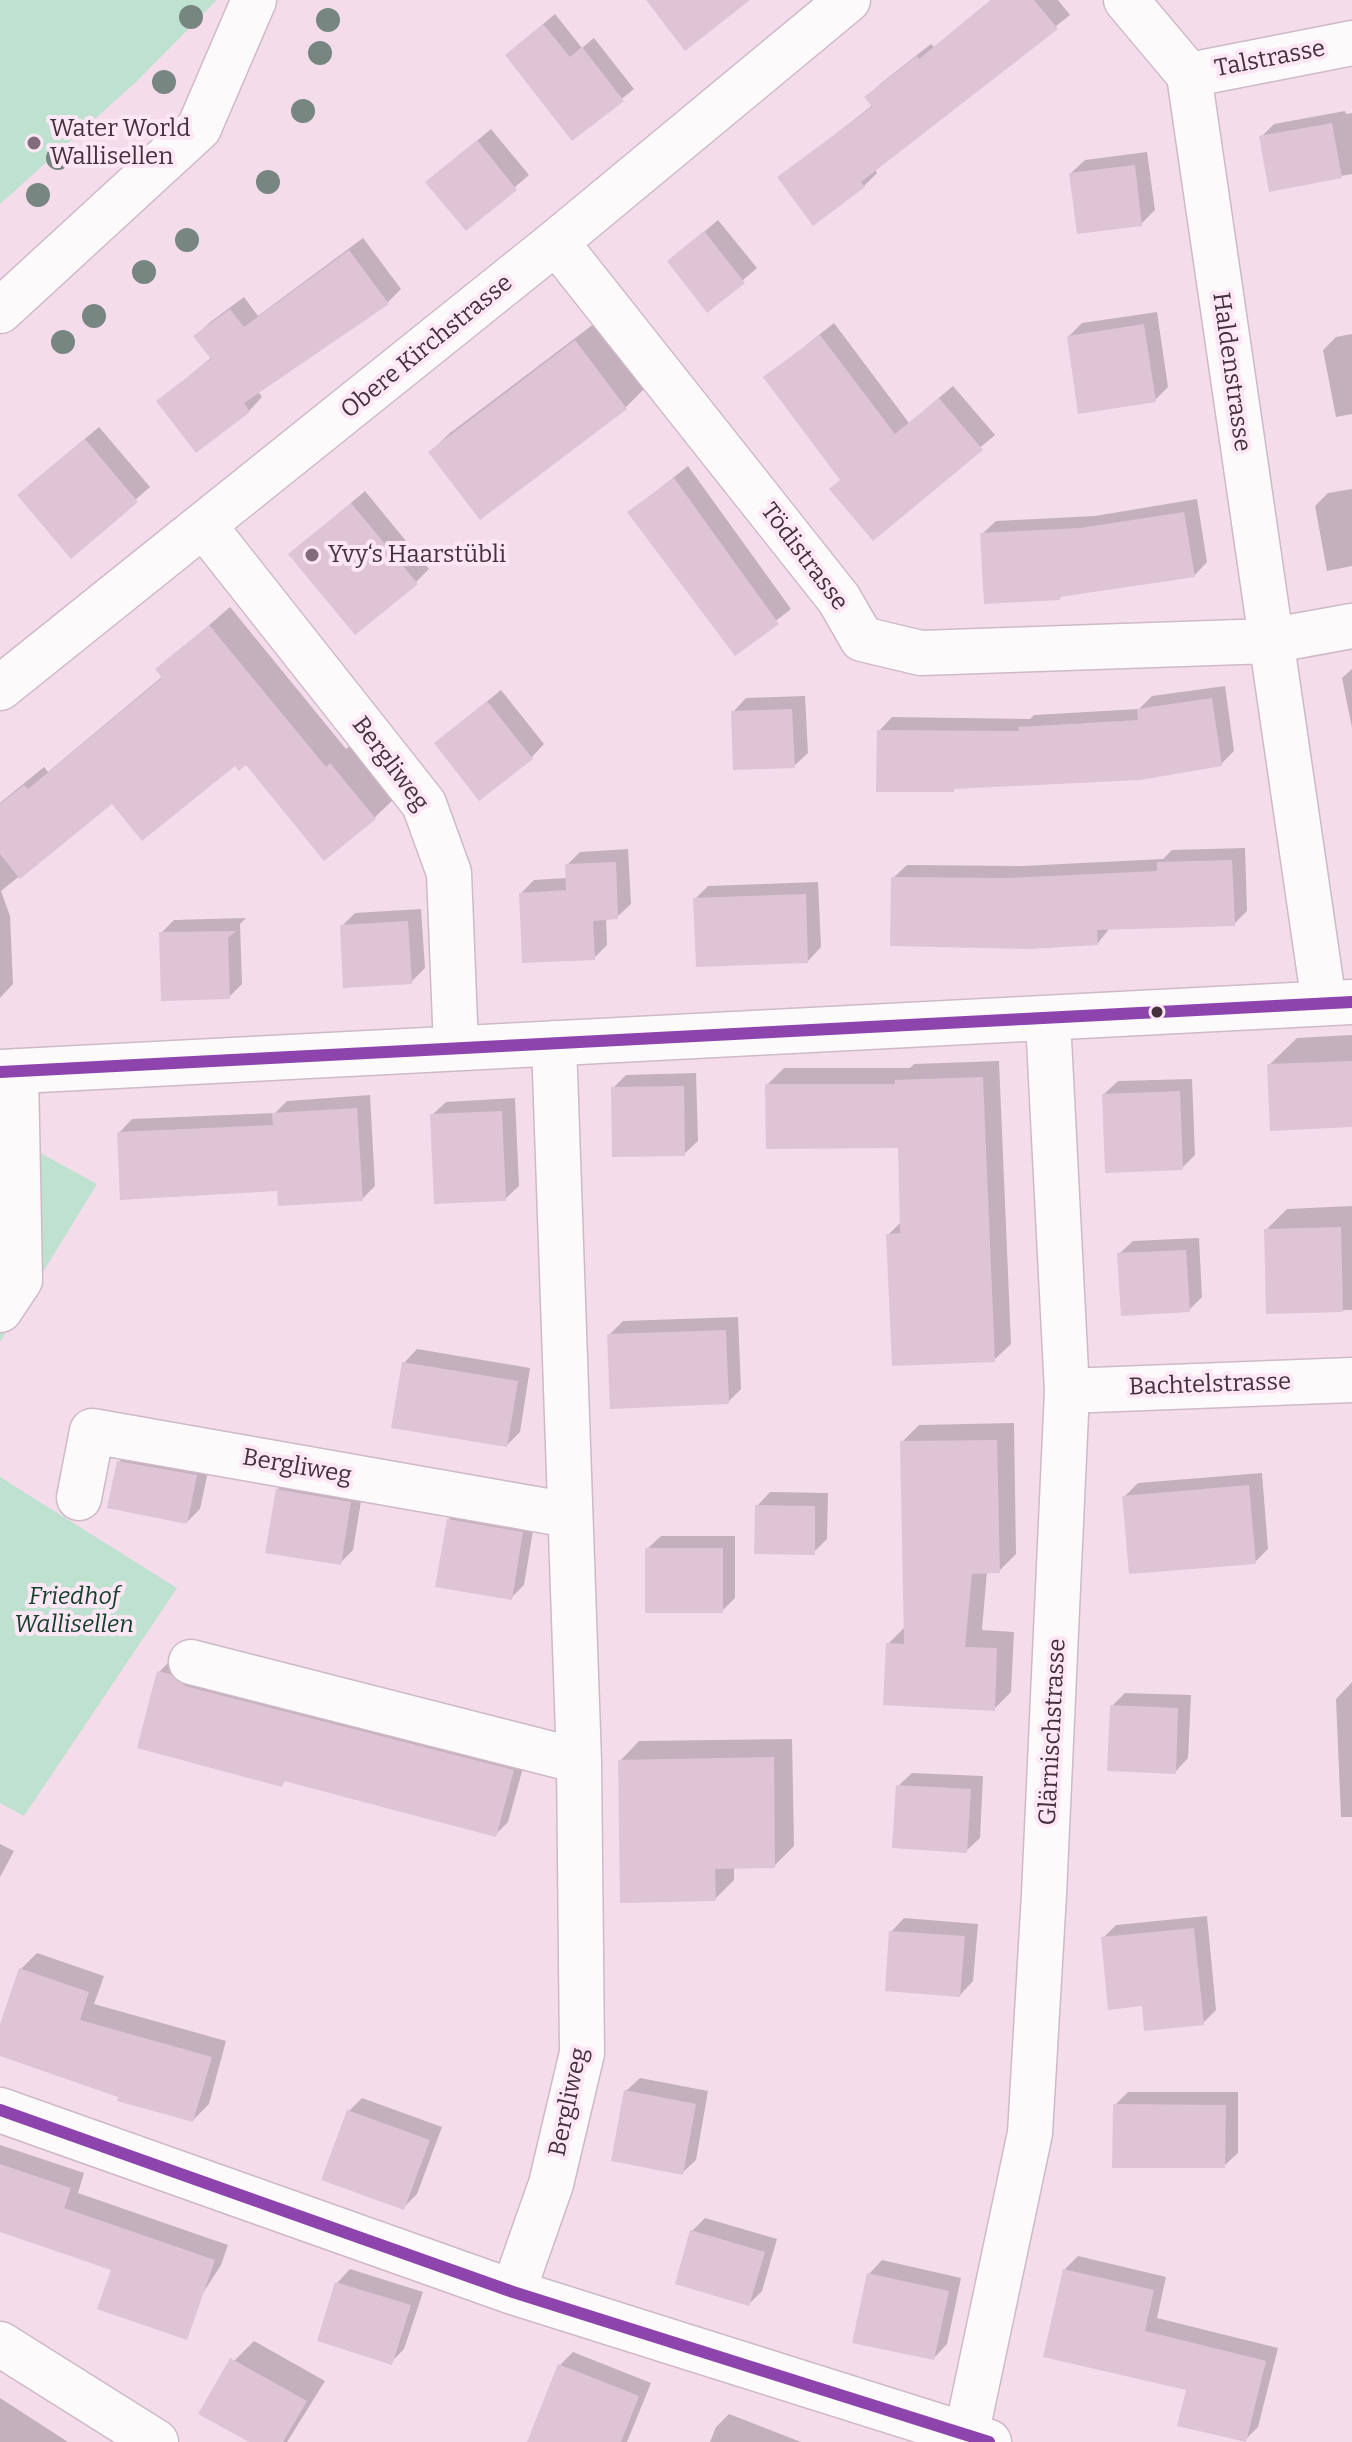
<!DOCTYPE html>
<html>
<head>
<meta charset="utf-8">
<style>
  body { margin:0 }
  canvas { display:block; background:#f4dceb }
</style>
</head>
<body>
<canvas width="1352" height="2442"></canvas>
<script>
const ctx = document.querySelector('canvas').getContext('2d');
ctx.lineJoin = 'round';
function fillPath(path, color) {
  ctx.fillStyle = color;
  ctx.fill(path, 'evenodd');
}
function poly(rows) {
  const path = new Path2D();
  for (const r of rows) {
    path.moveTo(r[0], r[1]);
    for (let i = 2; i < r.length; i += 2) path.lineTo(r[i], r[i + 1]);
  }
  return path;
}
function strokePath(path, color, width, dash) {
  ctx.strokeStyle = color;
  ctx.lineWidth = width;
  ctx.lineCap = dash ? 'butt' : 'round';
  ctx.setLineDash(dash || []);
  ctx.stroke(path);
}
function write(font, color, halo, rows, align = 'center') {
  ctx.font = font + ' Bitter,serif';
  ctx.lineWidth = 8;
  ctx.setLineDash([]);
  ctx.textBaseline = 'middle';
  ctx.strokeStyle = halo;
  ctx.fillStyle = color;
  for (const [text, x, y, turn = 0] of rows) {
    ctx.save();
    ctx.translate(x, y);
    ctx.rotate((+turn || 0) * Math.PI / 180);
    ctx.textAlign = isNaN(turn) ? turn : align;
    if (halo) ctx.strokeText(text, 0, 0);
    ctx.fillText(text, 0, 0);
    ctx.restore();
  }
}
fillPath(poly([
  [0,0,217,0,136,82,0,204],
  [0,1131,97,1184,0,1342],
  [0,1477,177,1588,24,1816,0,1803]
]), '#bee1d0');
fillPath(poly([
  [991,0,1058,0,1070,15,875,169,877,173,864,186,780,177,873,105,867,97,880,84,931,44,934,47],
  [555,14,582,48,594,38,634,89,573,138,519,44],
  [1345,111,1346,114,1352,113,1352,174,1270,189,1261,137,1274,124],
  [491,129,529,175,466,229,428,182],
  [1147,152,1155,210,1141,224,1071,173,1085,160],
  [718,220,757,268,707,311,669,262],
  [363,238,401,289,388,302,258,391,262,397,249,411,159,401,212,357,196,336,209,323,244,297,258,316],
  [1157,312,1168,387,1155,400,1069,336,1082,323],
  [595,323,645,388,626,407,481,518,430,452,450,433],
  [834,323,909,423,953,386,995,435,873,538,842,479,766,377],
  [1352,334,1352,414,1336,417,1323,350,1336,337],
  [99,427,150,487,71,556,33,482],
  [688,466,791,609,735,653,630,512],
  [1352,489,1352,566,1327,571,1315,506,1328,493],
  [365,491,429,569,416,582,291,554],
  [1197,499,1207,562,1194,576,1063,594,1060,598,982,534,996,521,1095,516],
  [230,607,346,749,351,745,394,799,374,818,247,762,112,801,1,891,10,916,13,984,0,998,0,803,44,767,48,772,163,676,157,670],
  [1352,669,1352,728,1342,678],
  [1225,686,1234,751,1221,764,957,787,953,790,879,731,892,717,1030,719,1034,715,1139,709,1152,696],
  [501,690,544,744,531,758,436,743],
  [805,696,808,753,794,766,733,712,746,698],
  [1245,848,1247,911,1234,924,1110,928,1097,944,893,878,907,865,1022,866,1163,859,1172,850],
  [628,849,631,904,617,917,606,918,607,945,594,958,521,893,534,880,567,878,567,865,580,852],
  [818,882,821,947,808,961,695,899,708,886],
  [421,909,425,968,411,982,342,926,355,913],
  [246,918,240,924,242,984,229,997,161,933,174,920],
  [1352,1035,1352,1125,1269,1065,1297,1038],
  [999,1061,1011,1344,994,1360,888,1235,902,1221,899,1146,767,1085,784,1068,910,1068,914,1064],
  [696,1073,698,1141,684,1154,613,1088,626,1075],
  [1192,1079,1195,1155,1182,1168,1104,1094,1118,1081],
  [370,1095,375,1186,362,1199,279,1189,119,1133,132,1119,275,1113,287,1101],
  [515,1098,519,1186,505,1199,432,1115,446,1102],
  [1352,1206,1352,1310,1268,1312,1266,1230,1287,1209],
  [1199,1238,1202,1297,1189,1310,1119,1254,1133,1241],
  [738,1317,741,1389,728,1402,609,1335,623,1321],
  [417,1349,530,1368,520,1432,507,1445,404,1363],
  [1014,1423,1016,1554,999,1571,987,1571,982,1630,1014,1632,1011,1692,994,1709,888,1644,905,1627,902,1442,919,1425],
  [132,1448,210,1462,200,1509,187,1522,119,1462],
  [1262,1473,1268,1549,1255,1562,1124,1497,1138,1483],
  [291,1476,363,1489,353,1550,340,1563,277,1490],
  [770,1492,828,1493,827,1539,814,1552,757,1506],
  [462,1506,535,1519,524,1585,511,1598,448,1520],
  [661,1536,735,1536,735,1598,722,1611,647,1549],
  [172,1659,526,1757,508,1822,495,1835,287,1779,282,1784,159,1672],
  [1352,1682,1352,1817,1341,1817,1336,1699],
  [1125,1693,1191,1695,1188,1758,1175,1772,1112,1706],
  [792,1739,794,1846,774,1866,734,1867,734,1880,715,1899,620,1761,639,1741],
  [912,1773,983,1776,980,1838,966,1851,898,1786],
  [0,1844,14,1851,0,1877],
  [1207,1916,1216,2010,1203,2023,1143,2004,1103,1938,1116,1925],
  [904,1918,978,1924,973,1981,960,1995,891,1932],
  [37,1953,104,1976,94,2004,226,2041,209,2104,193,2120,0,2054,0,2030,21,1969],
  [640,2078,708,2091,696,2160,682,2173,626,2091],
  [1128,2092,1238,2092,1238,2153,1224,2166,1115,2105],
  [362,2098,442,2127,417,2194,403,2208,349,2111],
  [0,2145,84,2173,78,2193,228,2245,221,2265,187,2318,114,2268,0,2230],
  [705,2218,777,2239,762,2291,749,2304,692,2231],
  [1078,2256,1166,2277,1157,2318,1278,2348,1258,2427,1245,2440,1064,2270],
  [882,2260,961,2278,947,2344,934,2358,869,2274],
  [350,2269,423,2292,404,2349,391,2362,337,2283],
  [254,2341,325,2381,287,2442,253,2442,234,2361],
  [573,2352,651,2383,627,2442,555,2442,560,2365],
  [0,2398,68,2442,0,2442],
  [729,2414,801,2442,710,2442,716,2427]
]), '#0003');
fillPath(poly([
  [646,0,750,0,685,51],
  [991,0,1034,0,1058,29,861,182,865,187,813,226,777,177,872,107,864,97,917,56,919,59],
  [543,24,570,57,582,47,624,101,572,141,505,55],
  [1332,123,1342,178,1269,192,1259,136],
  [477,140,517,190,466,231,425,182],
  [1135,165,1142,226,1077,234,1069,173],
  [704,231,745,283,707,313,667,261],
  [349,250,389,304,244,403,250,412,196,453,156,401,211,359,193,336,230,309,244,327],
  [1144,324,1156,402,1078,414,1067,336],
  [820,335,895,434,939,398,983,450,873,541,829,489,840,480,763,377],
  [575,340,627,409,480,520,428,452],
  [85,439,138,502,71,559,17,495],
  [674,478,779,624,735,656,627,512],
  [351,503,418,584,355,635,288,554],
  [1184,512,1195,577,1060,597,1060,600,984,604,980,533,1080,528],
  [209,625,326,767,330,763,376,819,324,861,246,765,239,771,235,766,142,841,112,804,20,879,0,854,0,804,24,785,28,789,162,678,155,669],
  [1212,698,1222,766,1140,780,954,789,954,792,876,792,877,730,1019,731,1018,727,1138,720,1137,709],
  [487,701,533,759,479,801,434,743],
  [792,709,795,768,733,770,731,711],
  [1232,860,1235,926,1097,930,1098,945,1029,949,890,946,891,877,1007,878,1157,871,1157,862],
  [616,862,618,919,593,921,595,960,522,963,519,893,566,890,565,864],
  [806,894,808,963,696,967,693,898],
  [408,921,412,984,343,988,340,925],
  [236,931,228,938,230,999,161,1001,159,932],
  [1352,1061,1352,1127,1270,1131,1267,1064],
  [983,1077,995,1362,892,1366,886,1234,900,1233,898,1148,766,1149,765,1084,895,1084,895,1080],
  [684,1086,685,1156,612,1157,611,1087],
  [1180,1091,1183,1170,1105,1173,1102,1094],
  [357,1108,363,1201,278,1206,277,1191,120,1200,117,1132,273,1125,272,1113],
  [502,1111,506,1201,434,1204,430,1114],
  [1341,1227,1343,1312,1266,1314,1264,1229],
  [1186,1250,1190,1312,1121,1316,1117,1253],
  [726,1330,729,1404,610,1409,607,1334],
  [402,1362,518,1381,507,1447,391,1428],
  [997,1440,1000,1573,972,1574,965,1647,997,1648,995,1711,883,1705,886,1643,904,1644,900,1441],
  [117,1461,197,1475,187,1524,107,1508],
  [1249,1485,1256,1564,1129,1574,1122,1496],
  [276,1489,351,1502,341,1565,265,1553],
  [755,1505,815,1506,815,1555,754,1554],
  [447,1519,523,1532,512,1600,435,1587],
  [645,1548,723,1548,723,1613,645,1613],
  [157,1671,170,1674,185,1686,514,1770,496,1837,284,1781,282,1787,137,1748],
  [1110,1705,1178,1708,1176,1774,1107,1771],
  [774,1757,775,1868,715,1869,716,1901,620,1903,618,1760],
  [896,1785,971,1789,967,1853,892,1848],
  [1194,1928,1204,2025,1144,2031,1142,2006,1108,2010,1101,1937],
  [889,1931,965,1936,960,1997,885,1991],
  [19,1968,89,1992,80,2020,212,2057,193,2122,117,2101,118,2097,0,2056,0,2024],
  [624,2090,696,2104,683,2175,611,2161],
  [1113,2104,1226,2105,1225,2168,1112,2168],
  [347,2110,430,2140,404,2210,321,2180],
  [0,2164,71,2188,64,2208,215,2260,187,2340,97,2309,111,2270,0,2232],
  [690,2230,765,2252,749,2306,675,2284],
  [1063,2269,1154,2290,1145,2331,1266,2361,1246,2442,1177,2426,1186,2390,1043,2357],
  [867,2273,949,2291,934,2360,852,2343],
  [335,2282,411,2305,392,2365,317,2341],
  [230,2358,307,2401,283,2442,249,2442,198,2414],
  [558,2364,639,2396,621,2442,527,2442]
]), '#dfc4d5');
const minor = poly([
  [1126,0,1189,75,1324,1003],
  [1189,75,1352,43],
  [556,242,839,599,862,639,921,653,1269,641,1352,626],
  [0,311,199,128,254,0],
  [205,527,424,804,449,873,456,1047],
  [0,688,556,242,848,0],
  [0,1072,1352,1002],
  [0,1310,20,1280,16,1071],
  [1067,1391,1352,1380],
  [79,1498,92,1431,569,1515],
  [191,1662,579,1761],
  [0,2110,513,2292,989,2442],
  [513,2292,551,2184,582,2053,579,1761,554,1043],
  [0,2344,156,2442],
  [966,2436,1030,2133,1044,1894,1067,1391,1048,1020]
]);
strokePath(minor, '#cebac7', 47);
strokePath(minor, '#fdfafc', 44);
strokePath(poly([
  [0,1072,1352,1002],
  [0,2110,513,2292,989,2442]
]), '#8e44ad', 12);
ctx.fillStyle = '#778681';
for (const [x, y] of [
  [191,17],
  [328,20],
  [320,53],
  [164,82],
  [303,111],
  [58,158],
  [268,182],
  [38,195],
  [187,240],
  [144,272],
  [94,316],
  [63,342]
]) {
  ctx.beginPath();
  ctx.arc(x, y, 12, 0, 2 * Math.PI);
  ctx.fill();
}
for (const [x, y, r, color] of [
  [34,143,8,"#826c7b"],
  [312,555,8,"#826c7b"],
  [1157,1012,7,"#45303e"]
]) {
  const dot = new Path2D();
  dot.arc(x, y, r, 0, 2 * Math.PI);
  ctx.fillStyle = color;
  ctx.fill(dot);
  strokePath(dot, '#fee7f5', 3);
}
write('24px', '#45303e', '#fee7f5', [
  ["Talstrasse",1270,59,-11],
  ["Obere Kirchstrasse",427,347,-39],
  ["Haldenstrasse",1231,372,82],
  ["Tödistrasse",804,557,53],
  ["Bergliweg",390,764,53],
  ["Bachtelstrasse",1210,1385,-2],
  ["Bergliweg",297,1467,10],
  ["Glärnischstrasse",1053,1732,-87],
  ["Bergliweg",569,2102,-78]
]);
write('24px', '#45303e', '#fee7f5', [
  ["Water World",50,129],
  ["Wallisellen",50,157],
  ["Yvy‘s Haarstübli",328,555]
], 'left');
write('italic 24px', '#113f2a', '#fee7f5', [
  ["Friedhof",74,1597],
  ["Wallisellen",74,1625]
]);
</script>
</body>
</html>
